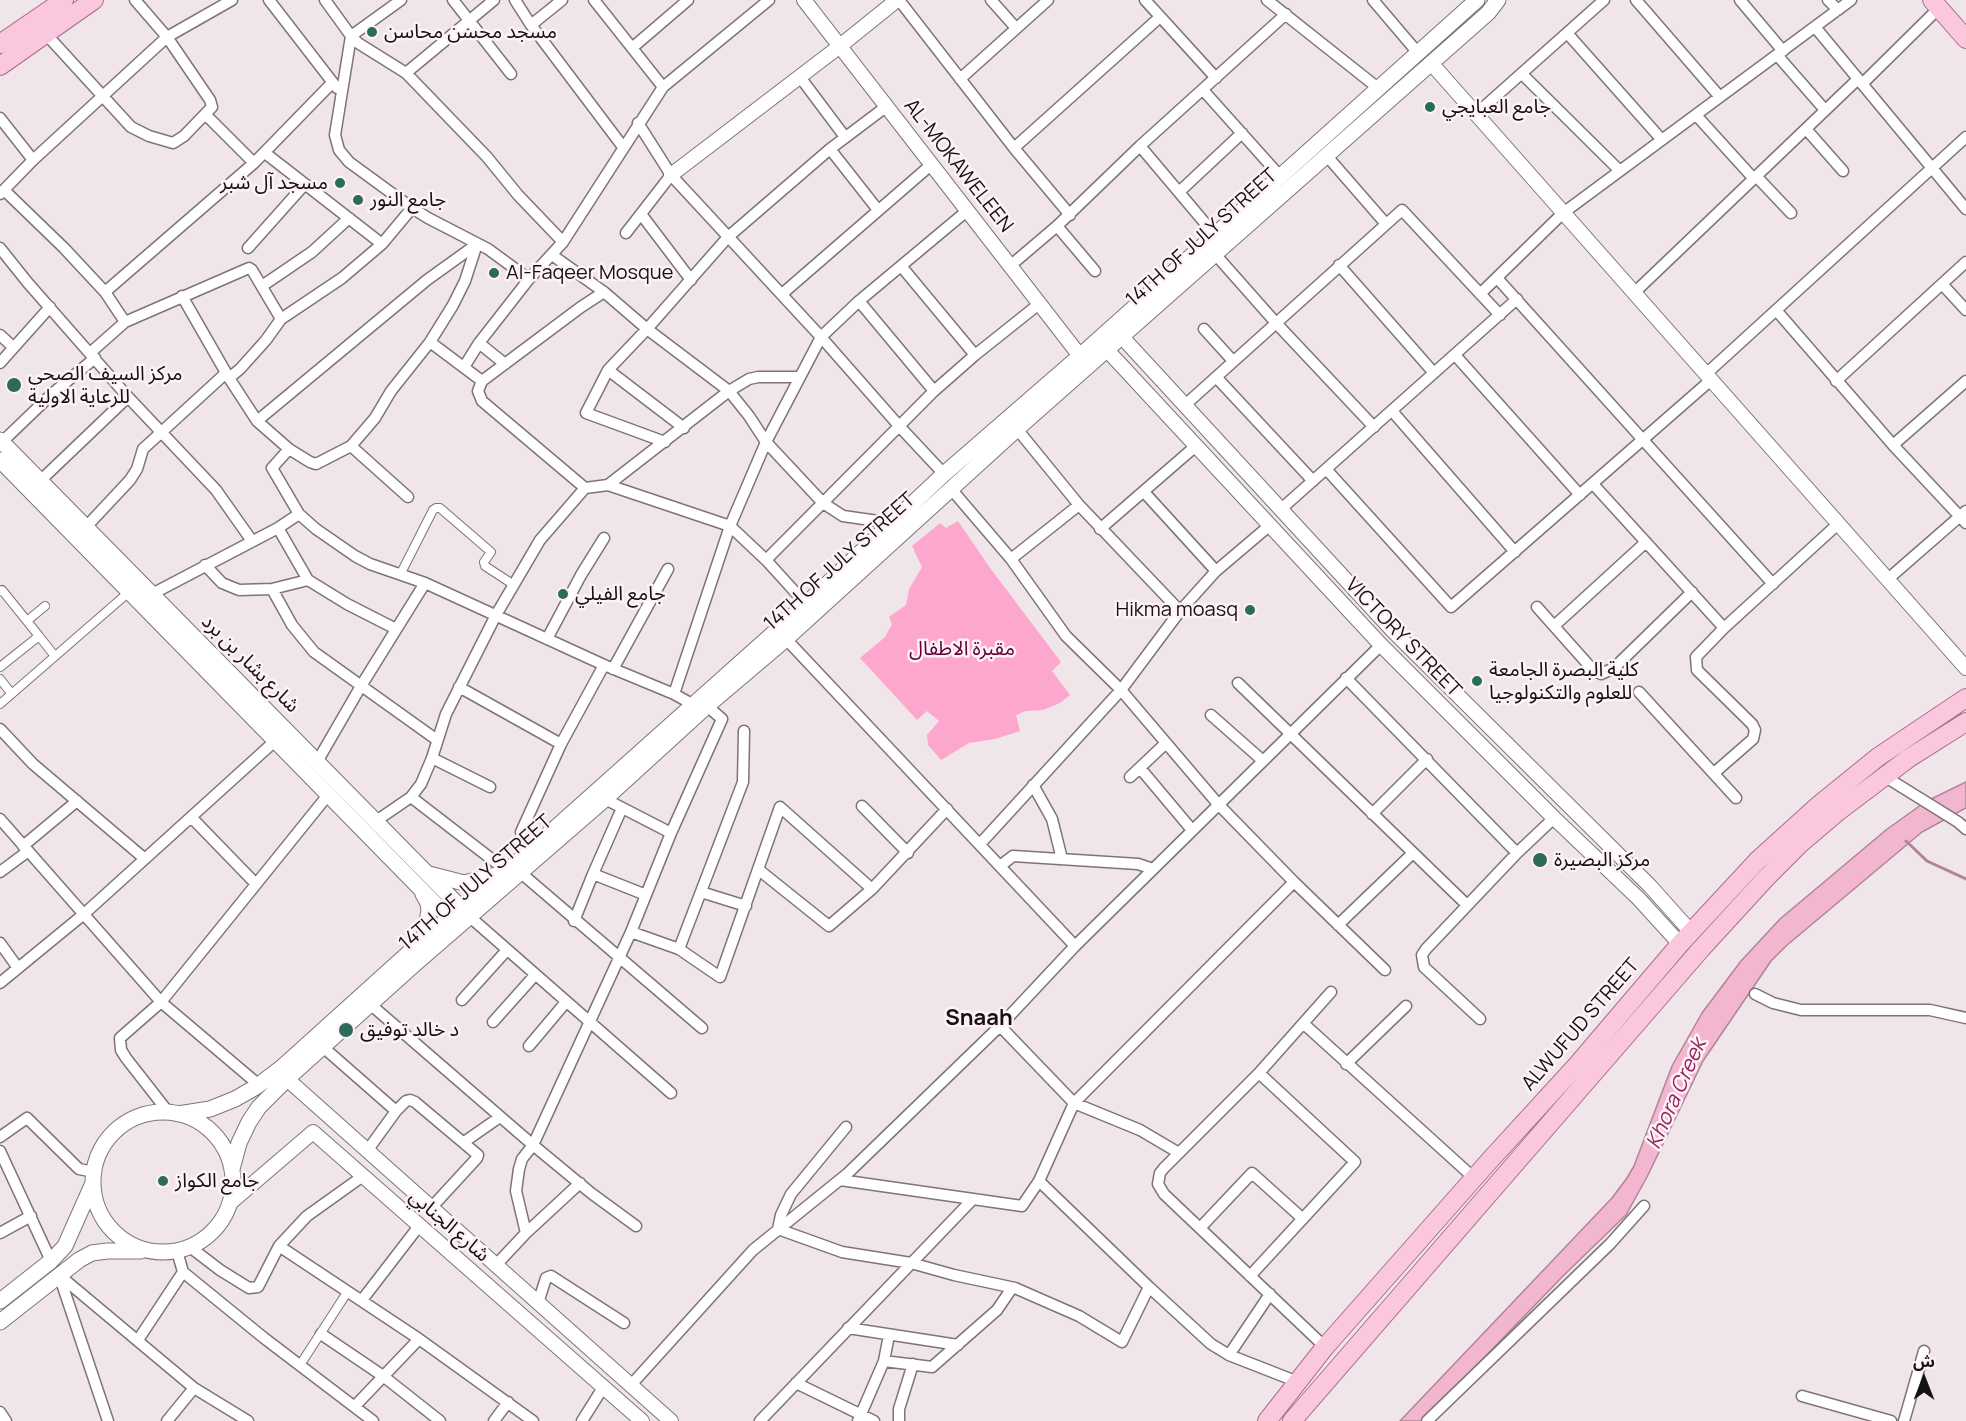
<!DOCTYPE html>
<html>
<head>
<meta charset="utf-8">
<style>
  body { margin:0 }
  #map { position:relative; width:1966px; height:1421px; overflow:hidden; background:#f0e5e9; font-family:Manrope,"Noto Sans Arabic",sans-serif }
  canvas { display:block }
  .north { position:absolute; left:1894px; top:1349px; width:60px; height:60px; -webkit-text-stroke:4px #fef2f7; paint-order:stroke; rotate:0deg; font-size:16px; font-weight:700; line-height:24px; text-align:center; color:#141112 }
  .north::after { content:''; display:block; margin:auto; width:21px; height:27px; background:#141112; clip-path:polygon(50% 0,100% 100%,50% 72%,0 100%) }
</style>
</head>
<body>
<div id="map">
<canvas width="1966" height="1421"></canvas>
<div class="north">ش</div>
</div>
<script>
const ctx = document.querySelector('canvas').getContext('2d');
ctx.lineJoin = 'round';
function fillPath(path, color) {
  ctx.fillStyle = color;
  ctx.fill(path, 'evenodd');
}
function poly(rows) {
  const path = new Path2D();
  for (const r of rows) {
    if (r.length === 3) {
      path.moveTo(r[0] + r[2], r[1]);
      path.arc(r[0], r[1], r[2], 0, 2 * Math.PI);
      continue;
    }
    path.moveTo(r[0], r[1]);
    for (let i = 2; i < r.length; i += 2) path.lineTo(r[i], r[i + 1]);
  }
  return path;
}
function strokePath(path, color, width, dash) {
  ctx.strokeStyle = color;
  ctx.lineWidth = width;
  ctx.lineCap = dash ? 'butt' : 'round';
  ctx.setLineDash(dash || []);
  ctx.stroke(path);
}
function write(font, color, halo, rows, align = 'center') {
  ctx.font = font + ' Manrope,"Noto Sans Arabic",sans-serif';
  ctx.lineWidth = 5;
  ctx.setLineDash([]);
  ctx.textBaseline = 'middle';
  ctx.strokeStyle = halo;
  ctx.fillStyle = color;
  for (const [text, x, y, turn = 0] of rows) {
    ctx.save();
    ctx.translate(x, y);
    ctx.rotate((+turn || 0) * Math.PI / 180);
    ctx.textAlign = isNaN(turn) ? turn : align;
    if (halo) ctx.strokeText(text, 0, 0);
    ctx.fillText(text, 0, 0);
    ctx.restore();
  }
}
fillPath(poly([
  [958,521,990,568,1061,662,1052,671,1070,695,1060,703,1043,710,1026,711,1016,715,1020,731,995,739,969,743,941,760,928,745,927,735,939,721,927,711,917,720,860,658,885,637,892,624,889,617,906,605,909,589,922,567,912,546,940,523,946,528]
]), '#fea7ce');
const water = poly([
  [1966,782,1966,808,1922,832,1786,946,1771,961,1703,1061,1647,1177,1626,1215,1564,1275,1423,1421,1400,1421,1612,1198,1627,1178,1634,1166,1672,1066,1702,1013,1741,961,1780,919,1886,830,1925,802,1966,782]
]);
fillPath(water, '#f3b6d0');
strokePath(water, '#b08497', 1.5);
strokePath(poly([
  [1906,841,1927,861,1966,879]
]), '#b08497', 3);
const pedestrian = poly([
  [401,573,433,510,436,508,440,508,491,552,484,562,485,566,514,585],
  [0,591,2,590,39,636,0,667],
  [27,621,45,606],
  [39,636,54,655],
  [0,679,11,693],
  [0,704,129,592],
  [300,1365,348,1291]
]);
const minor = poly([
  [269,0,337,88],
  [325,0,351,36,358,43,406,73,487,157,518,195,563,242],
  [401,0,351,36,335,135,339,150,349,162,412,208,428,218,488,249,529,279],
  [453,0,511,74],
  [515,0,531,25,623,147],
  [594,0,663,87],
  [899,0,1014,148,1070,215],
  [991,0,1016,28],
  [1145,0,1216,78],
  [1267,0,1378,88],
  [1373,0,1418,53],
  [1636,0,1720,97],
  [1740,0,1783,51],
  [1828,0,1838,10],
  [531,25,562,0],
  [1815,27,1966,209],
  [45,33,131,127,149,136,173,143,184,136,212,107,210,100,167,37,135,0],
  [1567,33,1662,140],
  [632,48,688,0],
  [1777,55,1825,110],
  [406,73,494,0],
  [1522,74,1620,171],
  [800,77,845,137],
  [960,79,1048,0],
  [1862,84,1939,8],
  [1203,90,1280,176],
  [1476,114,1604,0],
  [206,115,254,163],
  [1696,115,1754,179],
  [0,118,33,160],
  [638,123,671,175,821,337,900,427,944,474],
  [1806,129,1843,171],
  [1140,146,1215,235],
  [1014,148,1160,17],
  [830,149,878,210],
  [265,153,382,244],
  [1326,155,1386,224],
  [1756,176,1791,213],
  [4,190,64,248,105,292,125,322],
  [1179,192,1242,133],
  [0,194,33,160,167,37,232,0],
  [641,214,691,280],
  [1057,226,1095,271],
  [626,233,671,175],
  [0,248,28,283,128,397,216,490,252,541],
  [248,248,305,184],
  [1215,254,1276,323,1374,427],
  [552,255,604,292,647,329,729,391,749,416,766,442,823,503,843,516,892,523],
  [1339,265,1434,373],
  [901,266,975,355],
  [1010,266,1057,226,1140,146,1286,14],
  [1497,278,1773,584],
  [1942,284,1966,310],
  [262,286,312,252,349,218],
  [105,292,254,163,332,83],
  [1634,293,1858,79],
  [782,294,932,164],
  [1480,294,1563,213,1851,0],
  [182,296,229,378,257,421,289,449,310,462,316,464,351,446,375,418,391,391,430,342,453,305,465,281,477,244],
  [859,301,934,391],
  [1776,310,1893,445,1966,523],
  [1204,329,1233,361],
  [0,335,13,347],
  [430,342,482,381],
  [479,343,505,364],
  [90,353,125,322,249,268,252,270,281,319],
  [1455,355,1580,495],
  [0,363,50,307],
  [464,367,479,343,529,279,563,242,663,87,769,0],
  [608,370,684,428],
  [1706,374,1966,137],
  [1216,377,1313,481],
  [229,378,240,369,266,340,281,319,342,278,382,244,412,208],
  [1836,381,1966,262],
  [1185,405,1402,210,1500,315],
  [1392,411,1515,552],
  [257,421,427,280,477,244],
  [1017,429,1079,505,1180,611],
  [2,442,53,393,95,358],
  [665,442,586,413,608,370,647,329,728,237,830,149,887,106],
  [1893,445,1966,381],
  [351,446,408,497],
  [289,449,272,468,299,514,316,529,355,556,370,564,425,583,604,665,674,694,692,704],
  [1326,469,1451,607,1711,380],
  [40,481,128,397],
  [1593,484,1724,628],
  [608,485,729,391,749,379,758,377,800,377],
  [585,488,482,401,478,391,482,381,581,307,604,292],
  [952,490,1011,559,1066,636,1121,690,1218,804,1294,882,1385,970],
  [1144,492,1216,571],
  [1280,510,1517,299],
  [86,527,130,480,137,469,143,449,226,373],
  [278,528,308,580,347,604,396,629],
  [1100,529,1197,445],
  [1011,559,1079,505],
  [766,560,934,391,975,355,1039,304],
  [205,565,222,583,239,590,272,589,308,580],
  [1888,579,1966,511],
  [272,589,292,625,314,652,437,740],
  [152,594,278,528,299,514],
  [1537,607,1593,670,1601,674,1614,668,1692,592],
  [1554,626,1646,542],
  [547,639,581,575,604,538],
  [786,639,1075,946],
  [613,669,668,569],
  [1346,678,1517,853],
  [1238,683,1467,905],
  [459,687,561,744],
  [1639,692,1736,798],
  [674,694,730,526,766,442,821,337,859,301,968,210],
  [1211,715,1262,760],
  [0,729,33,764,145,859],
  [432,758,490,787],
  [317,762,361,686,425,583],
  [1140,768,1192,830],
  [1714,773,1753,739,1755,730,1752,724,1697,670,1696,657,1724,628,1838,524],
  [1884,776,1958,822,1966,829],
  [1130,777,1166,743],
  [1033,785,1052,819,1062,859],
  [411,797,507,871],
  [605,799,671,833],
  [862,806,908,853],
  [1372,814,1427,759],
  [191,817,256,884],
  [0,819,161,1002,259,1085],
  [376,821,411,797,421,784,432,758,446,714,496,615,540,540,585,488,608,485,730,526,766,560,806,604],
  [980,844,1121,690,1180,611,1216,571,1269,526],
  [23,846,77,801],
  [527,853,521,832,561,744,604,665],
  [1000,866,1013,856,1138,864,1153,869],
  [759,870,829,926,872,889,947,809],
  [0,872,27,852],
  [521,873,702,1028],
  [593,874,622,808],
  [701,892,746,906],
  [470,917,671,1093],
  [574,921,593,874,646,895],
  [1338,925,1413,853],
  [631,932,679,949,720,977,780,807,872,889],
  [0,943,18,968],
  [679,949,743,782,744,731],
  [0,983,84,914,275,741],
  [1755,994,1773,1003,1801,1010,1930,1010,1966,1018],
  [462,1000,507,950],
  [370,1004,533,1145,591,1193,636,1226],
  [1480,1019,1424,967,1422,955,1426,949,1517,853,1554,818],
  [493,1022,535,975],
  [1304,1024,1474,1178],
  [1000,1026,1074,1103,1140,1130,1179,1153],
  [529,1046,566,1002],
  [323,1047,396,1111,367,1151],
  [1346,1064,1406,1006],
  [396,1111,406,1101,410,1100,415,1102,478,1155,477,1158,431,1208],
  [169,1113,126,1058,121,1050,120,1038,161,1002,328,795],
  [846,1127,791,1194,781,1215,778,1229,842,1252,911,1263,954,1275,1015,1288,1079,1316,1122,1342,1149,1287],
  [0,1137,27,1118,79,1169,94,1172],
  [464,1142,500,1117],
  [0,1151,51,1261],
  [840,1180,1022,1206,1039,1181,1074,1103,1294,882],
  [1039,1181,1149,1287,1211,1344,1229,1355,1298,1382],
  [1200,1228,1252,1173,1303,1219],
  [0,1233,31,1216],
  [526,1233,516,1191,519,1169,522,1159,533,1145,631,932,671,833,722,719,707,706],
  [279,1246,419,1339,533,1421],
  [190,1247,220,1270,249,1288,258,1287,279,1246,307,1216,363,1176],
  [177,1251,183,1272,264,1338,373,1421],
  [496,1265,526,1233,580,1183],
  [59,1275,194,1388,248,1421],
  [59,1275,108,1421],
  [1250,1276,1355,1162,1259,1073],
  [362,1300,419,1226],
  [538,1303,546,1278,551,1276,624,1323],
  [848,1328,958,1345],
  [321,1334,383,1376,440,1421],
  [138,1340,183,1272],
  [1325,1347,1164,1194,1158,1184,1160,1173,1164,1168,1259,1073,1331,992],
  [1229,1355,1270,1294],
  [884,1361,932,1367,997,1310,1012,1288],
  [796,1383,874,1421],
  [631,1385,753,1250,847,1174,1000,1026,1075,946,1381,645],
  [1802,1396,1891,1421],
  [355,1406,419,1339],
  [0,1412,6,1421],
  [167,1421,194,1388],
  [494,1421,508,1402],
  [582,1421,604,1386],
  [760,1421,972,1200],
  [858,1421,884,1361,889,1335],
  [899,1421,899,1409,913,1364],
  [1427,1421,1610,1244,1644,1206],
  [1904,1421,1924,1351]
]);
const tertiary = poly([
  [804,0,1080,356],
  [1431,63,1966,668],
  [671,175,840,46,897,0],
  [1122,337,1393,631,1650,886,1692,933],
  [1107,350,1381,645,1554,818,1639,899,1680,944],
  [287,1079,671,1421],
  [229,1204,313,1132,642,1421]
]);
const secondary = poly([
  [0,440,468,915],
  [0,460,456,925],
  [429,874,464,883,496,875],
  [423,894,428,903,429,910,424,939],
  [163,1182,70],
  [178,1114,210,1109,235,1099,256,1087,281,1068,424,939,507,871,806,604,944,474,1080,356,1477,0],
  [232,1169,239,1143,249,1122,259,1107,287,1079,415,964,605,799,707,706,786,639,1017,429,1488,13,1498,0],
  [0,1301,51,1261,65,1246,93,1183],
  [0,1322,79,1260,92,1253,107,1251,141,1251]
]);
const primary = poly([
  [1932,0,1966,39],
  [0,44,64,0],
  [0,66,94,0],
  [1267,1421,1325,1347,1490,1160,1577,1065,1680,944,1757,861,1820,804,1878,757,1966,698],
  [1292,1421,1701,949,1766,878,1800,844,1840,810,1909,758,1966,722]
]);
strokePath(pedestrian, '#7e7478', 10);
strokePath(minor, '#7e7478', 13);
strokePath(tertiary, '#7e7478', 16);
strokePath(secondary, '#7e7478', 17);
strokePath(primary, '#a96f88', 20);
strokePath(pedestrian, '#fff', 8);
strokePath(minor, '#fff', 10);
strokePath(tertiary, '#fff', 14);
strokePath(secondary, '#fff', 15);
strokePath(primary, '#fbc7de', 18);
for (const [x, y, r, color] of [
  [372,32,6,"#2c6b59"],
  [1430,107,6,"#2c6b59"],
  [340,183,6,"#2c6b59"],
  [358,200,6,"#2c6b59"],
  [494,273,6,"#2c6b59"],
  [14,385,8,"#2c6b59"],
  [563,594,6,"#2c6b59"],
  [1250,610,6,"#2c6b59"],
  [1477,681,6,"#2c6b59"],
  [1540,860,8,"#2c6b59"],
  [346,1030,8,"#2c6b59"],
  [163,1181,6,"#2c6b59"]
]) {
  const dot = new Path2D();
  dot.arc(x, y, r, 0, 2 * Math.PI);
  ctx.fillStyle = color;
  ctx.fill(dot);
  strokePath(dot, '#fef2f7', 2);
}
write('20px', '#141112', '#fef2f7', [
  ["مسجد محسن محاسن",384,32],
  ["جامع العبايجي",1442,107],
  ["مسجد آل شبر",328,183,"right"],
  ["جامع النور",370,200],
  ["Al-Faqeer Mosque",506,273],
  ["مركز السيف الصحي",28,374],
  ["للرعاية الاولية",28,397],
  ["جامع الفيلي",575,594],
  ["Hikma moasq",1238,610,"right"],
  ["كلية البصرة الجامعة",1489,670],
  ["للعلوم والتكنولوجيا",1489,693],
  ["مركز البصيرة",1554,860],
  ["د خالد توفيق",360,1030],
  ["جامع الكواز",175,1181]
], 'left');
write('20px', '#141112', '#fef2f7', [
  ["AL-MOKAWELEEN",958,166,52],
  ["14TH OF JULY STREET",1202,238,-42],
  ["14TH OF JULY STREET",840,562,-42],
  ["VICTORY STREET",1403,638,46],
  ["شارع بشار بن برد",250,664,45],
  ["14TH OF JULY STREET",476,883,-41],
  ["ALWUFUD STREET",1581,1025,-49],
  ["شارع الجنابي",449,1226,41]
]);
write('20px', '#5d043a', '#fef2f7', [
  ["مقبرة الاطفال",962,649]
]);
write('italic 21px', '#942362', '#fef2f7', [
  ["Khora Creek",1677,1094,-66]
]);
write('bold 22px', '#141112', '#fef2f7', [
  ["Snaah",979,1019]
]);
</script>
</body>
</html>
